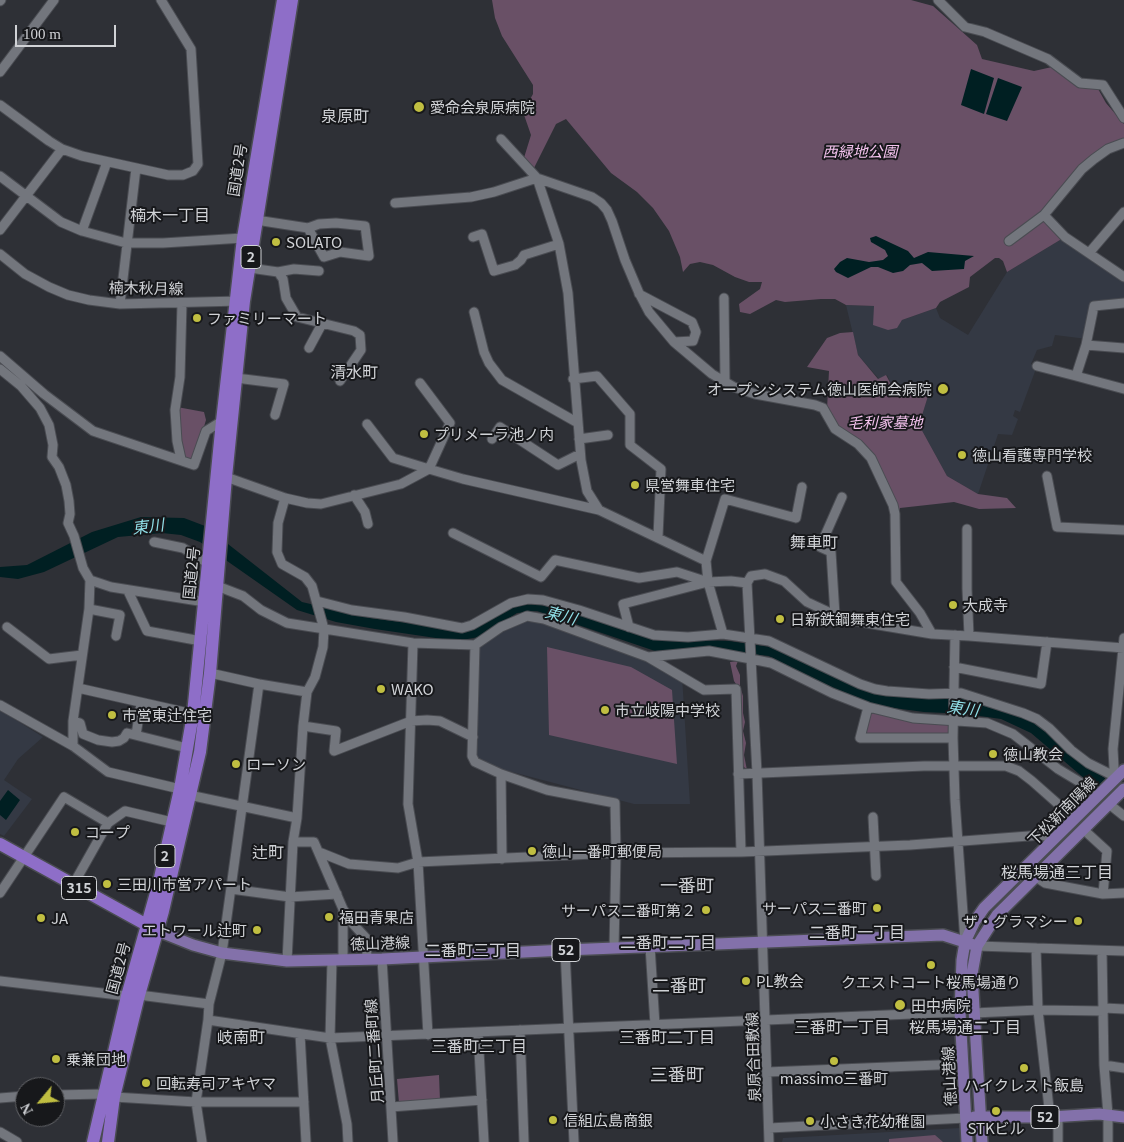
<!DOCTYPE html>
<html>
<head>
<meta charset="utf-8">
<style>
  body { margin:0 }
  #map { position:relative; width:1124px; height:1142px; overflow:hidden; background:#2e3036; font-family:Georgia,serif }
  canvas { display:block }
  .north { position:absolute; left:15px; top:1077px; width:50px; height:50px; box-sizing:border-box; background:#17181b; border:1px solid #616266; border-radius:50%; rotate:242deg; font-size:14px; font-weight:700; line-height:20px; text-align:center; color:#d0d2d6 }
  .north::after { content:''; display:block; margin:auto; width:18px; height:22px; background:#c0be41; clip-path:polygon(50% 0,100% 100%,50% 72%,0 100%) }
  .scale { position:absolute; left:15px; top:25px; width:101px; height:22px; box-sizing:border-box; border:2px solid #d0d2d6; border-top:0; padding-left:6px; font-size:15px; line-height:18px; white-space:nowrap; color:#d0d2d6; -webkit-text-stroke:4px #17181b; paint-order:stroke }
</style>
</head>
<body>
<div id="map">
<canvas width="1124" height="1142"></canvas>
<div class="north">N</div>
<div class="scale">100 m</div>
</div>
<script>
const ctx = document.querySelector('canvas').getContext('2d');
ctx.lineJoin = 'round';
function fillPath(path, color) {
  ctx.fillStyle = color;
  ctx.fill(path, 'evenodd');
}
function poly(rows) {
  const path = new Path2D();
  for (const r of rows) {
    path.moveTo(r[0], r[1]);
    for (let i = 2; i < r.length; i += 2) path.lineTo(r[i], r[i + 1]);
  }
  return path;
}
function strokePath(path, color, width, dash) {
  ctx.strokeStyle = color;
  ctx.lineWidth = width;
  ctx.lineCap = dash ? 'butt' : 'round';
  ctx.setLineDash(dash || []);
  ctx.stroke(path);
}
function write(font, color, halo, rows, align = 'center') {
  ctx.font = font + ' Georgia,"Noto Sans JP",serif';
  ctx.lineWidth = 4;
  ctx.setLineDash([]);
  ctx.textBaseline = 'middle';
  ctx.strokeStyle = halo;
  ctx.fillStyle = color;
  for (const [text, x, y, turn = 0] of rows) {
    ctx.save();
    ctx.translate(x, y);
    ctx.rotate((+turn || 0) * Math.PI / 180);
    ctx.textAlign = isNaN(turn) ? turn : align;
    if (halo) ctx.strokeText(text, 0, 0);
    ctx.fillText(text, 0, 0);
    ctx.restore();
  }
}
fillPath(poly([
  [1065,237,1124,277,1124,303,1094,306,1087,339,1055,335,1052,346,1037,350,1031,364,1037,366,1020,412,1015,410,1013,416,1018,419,1012,435,998,434,978,494,947,476,919,425,929,393,894,390,887,375,879,379,858,355,846,305,874,306,896,328,902,320,936,308,940,318,968,335,1007,272],
  [527,616,648,657,682,676,690,804,634,804,474,762,475,645],
  [0,710,43,737,18,759,4,780,32,799,4,836,0,834],
  [960,1128,961,1142,782,1142,783,1138]
]), '#343944');
fillPath(poly([
  [492,0,911,0,933,6,977,45,982,59,1034,71,1052,67,1097,87,1106,103,1124,124,1124,140,1081,165,1039,215,1065,237,1007,272,1003,261,999,258,995,258,970,277,969,287,940,302,936,308,902,320,897,328,888,330,873,325,874,306,846,305,835,299,821,299,785,302,776,300,750,314,740,312,739,304,760,289,762,282,749,282,735,277,713,265,700,262,690,264,683,272,680,257,669,231,653,208,637,192,611,173,566,119,556,124,533,170,523,161,531,135,523,112,533,94,533,85,502,36,495,18],
  [853,332,858,355,878,379,886,375,894,390,929,393,919,425,947,476,978,494,1007,498,1016,508,979,509,954,502,900,508,897,517,871,454,835,427,827,409,829,371,807,367,827,338,840,333],
  [177,407,204,412,206,420,193,463,183,459],
  [547,647,631,667,672,690,677,764,549,735],
  [738,661,736,666,740,675,740,686,743,696,743,713,745,722,743,731,746,743,744,755,747,770,742,765,738,687,734,681,730,662],
  [870,710,949,721,949,736,863,735],
  [439,1075,440,1101,399,1103,397,1079],
  [935,1135,943,1142,889,1142,889,1139]
]), '#695066');
fillPath(poly([
  [971,69,994,78,984,114,961,105],
  [998,78,1022,87,1007,121,986,114],
  [876,236,908,251,914,258,928,252,974,256,965,261,964,269,932,271,922,263,910,265,903,271,893,273,878,267,871,267,848,278,836,272,834,269,840,262,847,258,869,262,883,260,888,256,885,250,871,242,870,238],
  [141,517,184,518,205,526,302,602,370,618,471,631,511,607,533,603,597,619,656,639,729,641,777,648,871,693,930,698,963,697,1007,708,1039,723,1075,757,1106,779,1124,789,1124,800,1085,779,1031,733,1001,719,966,714,924,712,864,704,818,683,769,656,710,649,655,651,537,611,517,613,479,637,456,641,375,629,336,622,297,610,200,542,181,535,162,533,118,537,44,572,18,579,0,577,0,567,27,565,92,532],
  [8,790,20,800,6,820,0,815,0,801]
]), '#001f22');
const minor = poly([
  [938,0,965,27,985,32,1048,59,1080,83,1103,85,1124,118],
  [0,1,1,0],
  [0,72,54,0],
  [0,105,49,141,62,149,82,156,168,175,183,175,193,171,198,164,191,49,161,0],
  [501,139,537,178,559,244,568,293,581,460,587,491,599,510],
  [0,176,61,222,82,231,126,243,163,243,243,238],
  [395,203,471,197,494,192,537,178,592,197,601,203,607,210,612,221,625,260,639,293,649,312,674,342,712,374,734,387,755,394,815,405,823,408,835,429,858,444,871,458,893,505,895,514,896,582,920,613,932,634],
  [1044,215,1065,237,1124,277],
  [256,220,308,228,319,224,336,223,365,226,369,256,340,252,324,257,308,228],
  [0,230,62,149],
  [82,231,107,162],
  [473,237,482,234,494,271,515,265,521,260,524,255,559,244],
  [1009,241,1044,215,1082,169,1094,159,1108,149,1124,143],
  [1089,253,1124,212],
  [0,254,25,274,49,287,68,295,89,300,120,304,240,301],
  [250,268,278,272,294,269,319,271],
  [278,272,283,279,286,298,297,317,354,331,360,335,361,350,340,381],
  [639,294,692,322,696,332,693,341,674,342],
  [724,298,725,382],
  [1124,303,1094,306,1086,345,1076,376,1124,389],
  [120,304,136,168],
  [474,312,484,352,489,363,502,380,578,423],
  [1086,345,1124,348],
  [309,348,323,322],
  [0,356,44,394,93,431,194,465,206,431,222,421],
  [1037,366,1076,376],
  [0,369,21,386,40,408,49,425,53,445,52,457,59,467,66,485,69,501,70,514,68,523,74,536,83,568,90,580,89,609,73,721,73,746],
  [236,378,284,384,275,415],
  [573,379,597,376,630,414,630,445,661,469,658,537],
  [367,424,393,458,429,469,450,423,420,383],
  [492,439,500,427,558,465,580,454],
  [579,439,608,435],
  [181,459,177,441,175,410,180,377,182,303],
  [1047,476,1057,527,1124,530],
  [226,477,285,498,307,503,321,504,401,484,429,469,463,479,599,510,706,561],
  [802,487,796,518,725,499,706,561,708,582,723,634,769,641,860,684,875,689,887,691,929,694,961,693,1023,713,1037,719,1049,728,1071,750,1088,763,1116,777],
  [354,495,365,512,368,524],
  [285,498,278,523,277,552,282,564,305,577,312,586,324,629,323,647,315,677,307,692,303,726,297,818,293,842,287,961],
  [967,529,967,589,969,636],
  [453,533,541,577,555,560,639,578,677,572,708,582],
  [154,542,183,548,209,564,210,567],
  [90,580,111,587,205,602],
  [215,582,217,586,243,596,261,610,287,623,413,643,475,645,501,627,527,616,544,619,648,657,704,690,736,689,741,852],
  [128,591,147,631,201,641],
  [317,601,352,610,404,617,462,628,472,625,511,603,528,599,543,600,579,610,654,635,688,637,723,634],
  [89,609,120,615,116,636],
  [835,615,831,552,820,547,842,497],
  [7,627,49,659,82,655],
  [629,627,623,604,708,582,731,581,747,583],
  [955,635,953,738,955,800,965,942],
  [413,643,408,804,418,862,428,1035],
  [475,645,472,756,475,762,501,774,547,790,615,803,616,853,614,948],
  [648,657,709,651,751,659,771,663,832,693,868,707,913,718,987,723,1013,734,1058,769,1083,784,1098,796],
  [954,667,1041,684,1047,642],
  [210,673,259,684,307,692],
  [78,688,193,714],
  [0,705,73,746,108,772,180,789,189,795,297,818],
  [868,707,860,738,953,738],
  [73,721,80,723,83,734,98,740,112,742,119,741,124,738,127,733,187,748],
  [303,726,336,731,334,751,411,721,427,720,440,721,473,737],
  [136,735,141,703],
  [501,774,502,859],
  [738,774,924,766,1006,766,1019,771,1032,781,1075,819],
  [1116,777,1114,768,1113,749,1124,638],
  [1109,804,1124,816],
  [873,817,876,876],
  [1084,830,1107,851,1103,894],
  [293,842,314,842,343,909,353,924,366,938,367,958],
  [319,852,349,864,398,868,418,862,616,853,741,852,910,845,1042,835,1054,839],
  [1036,877,1045,883,1103,894,1124,893],
  [73,885,108,823,125,811,172,822],
  [231,889,290,897,337,894],
  [0,893,64,797,108,823],
  [650,946,655,1025],
  [977,946,1124,951],
  [1036,948,1038,1010,1050,1117],
  [565,950,574,1142],
  [1102,951,1104,1065,1108,1115,1108,1142],
  [343,959,343,909],
  [382,959,393,1142],
  [332,960,330,1038,347,1124,348,1142],
  [0,981,127,996],
  [139,995,209,1004],
  [1104,1008,1124,1009],
  [974,1013,1038,1010,1104,1011],
  [208,1020,330,1038,960,1012],
  [520,1030,524,1142],
  [478,1032,484,1142],
  [300,1034,306,1142],
  [1104,1065,1124,1068],
  [767,1072,962,1064],
  [55,1095,104,1094],
  [114,1097,196,1102,304,1102],
  [0,1098,25,1096],
  [391,1107,482,1100],
  [1058,1116,1058,1142],
  [769,1128,966,1118],
  [0,1132,17,1142],
  [202,1142,196,1102,208,1020,209,1004,222,953,259,684],
  [769,1142,757,773,747,583,751,576,765,574,784,581,807,602,835,615,855,621,932,634,969,636,1124,648]
]);
const major = poly([
  [158,931,193,945,222,953,287,961,382,959,565,950,943,935,977,946],
  [974,1117,1050,1117,1099,1114,1124,1117],
  [967,1142,960,1012,962,960,965,942,975,921,984,908,1124,770],
  [982,1142,972,974,977,946,997,915,1124,789]
]);
const highway = poly([
  [0,844,154,929],
  [93,1142,127,996,159,882,180,789,193,714,222,421,243,238,283,0],
  [108,1142,114,1097,139,995,163,911,200,752,210,673,226,477,244,301,292,0]
]);
strokePath(minor, '#4a4c52', 11);
strokePath(major, '#4a4c52', 14);
strokePath(highway, '#4a4c52', 15);
strokePath(minor, '#73767d', 9);
strokePath(major, '#8371aa', 11);
strokePath(highway, '#8e6ec8', 12);
for (const [x, y, r, color] of [
  [419,107,6,"#c0be41"],
  [276,242,5,"#c0be41"],
  [197,318,5,"#c0be41"],
  [943,389,6,"#c0be41"],
  [424,434,5,"#c0be41"],
  [962,455,5,"#c0be41"],
  [635,485,5,"#c0be41"],
  [953,605,5,"#c0be41"],
  [780,619,5,"#c0be41"],
  [381,689,5,"#c0be41"],
  [605,710,5,"#c0be41"],
  [112,715,5,"#c0be41"],
  [993,754,5,"#c0be41"],
  [236,764,5,"#c0be41"],
  [75,832,5,"#c0be41"],
  [532,851,5,"#c0be41"],
  [107,884,5,"#c0be41"],
  [877,908,5,"#c0be41"],
  [706,910,5,"#c0be41"],
  [329,917,5,"#c0be41"],
  [41,918,5,"#c0be41"],
  [1078,921,5,"#c0be41"],
  [257,930,5,"#c0be41"],
  [931,965,5,"#c0be41"],
  [746,981,5,"#c0be41"],
  [900,1005,6,"#c0be41"],
  [56,1059,5,"#c0be41"],
  [834,1061,5,"#c0be41"],
  [1024,1068,5,"#c0be41"],
  [146,1083,5,"#c0be41"],
  [996,1111,5,"#c0be41"],
  [553,1120,5,"#c0be41"],
  [810,1121,5,"#c0be41"]
]) {
  const dot = new Path2D();
  dot.arc(x, y, r, 0, 2 * Math.PI);
  ctx.fillStyle = color;
  ctx.fill(dot);
  strokePath(dot, '#17181b', 2);
}
for (const [x, y, w] of [
  [251,257,20],
  [165,856,20],
  [79,888,35],
  [566,950,28],
  [1045,1117,28]
]) {
  const box = new Path2D();
  box.roundRect(x - w / 2, y - 11.5, w, 23, 4);
  ctx.fillStyle = '#17181b';
  ctx.fill(box);
  strokePath(box, '#d0d2d6', 1);
}
write('bold 14px', '#d0d2d6', null, [
  ["2",251,257],
  ["2",165,856],
  ["315",79,888],
  ["52",566,950],
  ["52",1045,1117]
]);
write('15px', '#d0d2d6', '#17181b', [
  ["愛命会泉原病院",430,107],
  ["SOLATO",286,242],
  ["ファミリーマート",207,318],
  ["オープンシステム徳山医師会病院",932,389,"right"],
  ["プリメーラ池ノ内",434,434],
  ["徳山看護専門学校",972,455],
  ["県営舞車住宅",645,485],
  ["大成寺",963,605],
  ["日新鉄鋼舞東住宅",790,619],
  ["WAKO",391,689],
  ["市立岐陽中学校",615,710],
  ["市営東辻住宅",122,715],
  ["徳山教会",1003,754],
  ["ローソン",246,764],
  ["コープ",85,832],
  ["徳山一番町郵便局",542,851],
  ["三田川市営アパート",117,884],
  ["サーパス二番町",867,908,"right"],
  ["サーパス二番町第２",696,910,"right"],
  ["福田青果店",339,917],
  ["JA",51,918],
  ["ザ・グラマシー",1068,921,"right"],
  ["エトワール辻町",247,930,"right"],
  ["PL教会",756,981],
  ["クエストコート桜馬場通り",931,982,"center"],
  ["田中病院",911,1005],
  ["乗兼団地",66,1059],
  ["massimo三番町",834,1078,"center"],
  ["回転寿司アキヤマ",156,1083],
  ["ハイクレスト飯島",1024,1085,"center"],
  ["信組広島商銀",563,1120],
  ["小さき花幼稚園",820,1121],
  ["STKビル",996,1128,"center"]
], 'left');
write('italic 15px', '#f3c2ed', '#17181b', [
  ["西緑地公園",860,151],
  ["毛利家墓地",885,422]
]);
write('15px', '#d0d2d6', '#17181b', [
  ["国道2号",237,170,-81],
  ["楠木秋月線",146,288,1],
  ["国道2号",191,573,-84],
  ["下松新南陽線",1062,811,-45],
  ["徳山港線",380,943,-2],
  ["国道2号",118,968,-75],
  ["月丘町二番町線",374,1051,-94],
  ["泉原合田敷線",753,1057,-92],
  ["徳山港線",949,1076,-93]
]);
write('16px', '#d0d2d6', '#17181b', [
  ["泉原町",345,116],
  ["楠木一丁目",170,215],
  ["清水町",354,372],
  ["舞車町",814,542],
  ["辻町",268,852],
  ["桜馬場通三丁目",1057,872],
  ["二番町一丁目",857,932],
  ["二番町二丁目",668,942],
  ["二番町三丁目",473,950],
  ["三番町一丁目",842,1027],
  ["桜馬場通二丁目",965,1027],
  ["岐南町",241,1037],
  ["三番町二丁目",667,1037],
  ["三番町三丁目",479,1046]
]);
write('italic 16px', '#8fdee6', '#17181b', [
  ["東川",148,526,-7],
  ["東川",561,615,15],
  ["東川",963,708,8]
]);
write('18px', '#d0d2d6', '#17181b', [
  ["一番町",687,885],
  ["二番町",679,985],
  ["三番町",677,1074]
]);
</script>
</body>
</html>
